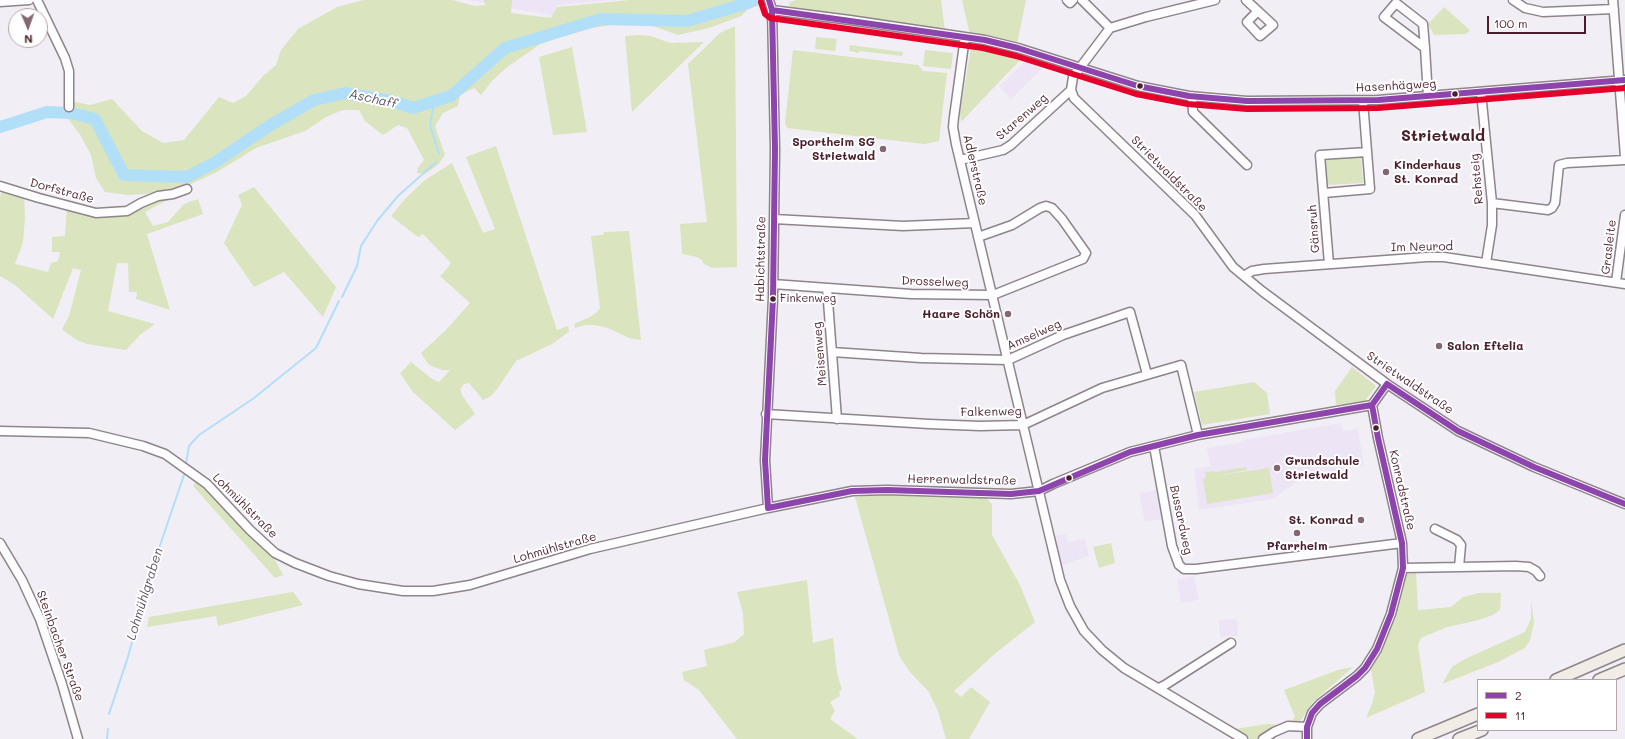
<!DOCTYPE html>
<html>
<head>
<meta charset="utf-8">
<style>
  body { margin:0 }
  #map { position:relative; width:1625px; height:739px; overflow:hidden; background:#f2eef6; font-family:Mali,sans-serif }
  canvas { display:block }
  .legend { position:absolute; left:1477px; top:679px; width:140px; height:52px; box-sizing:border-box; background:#fff; border:1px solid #b7a5aa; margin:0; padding:5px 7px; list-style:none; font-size:12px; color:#4a1f2b }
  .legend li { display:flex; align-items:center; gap:8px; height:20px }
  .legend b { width:20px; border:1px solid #b7a5aa }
  .north { position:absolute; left:8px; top:8px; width:40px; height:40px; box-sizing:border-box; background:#fff; border:1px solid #b7a5aa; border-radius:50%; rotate:178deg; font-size:11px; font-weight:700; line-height:16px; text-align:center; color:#4a1f2b }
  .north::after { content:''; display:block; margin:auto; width:14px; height:18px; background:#856772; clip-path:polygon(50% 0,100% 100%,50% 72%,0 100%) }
  .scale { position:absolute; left:1487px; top:16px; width:99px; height:18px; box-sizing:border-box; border:2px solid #4a1f2b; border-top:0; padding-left:5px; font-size:12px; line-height:14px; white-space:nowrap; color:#4a1f2b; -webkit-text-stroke:3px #fff; paint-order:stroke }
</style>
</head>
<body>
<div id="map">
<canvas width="1625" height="739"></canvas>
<ul class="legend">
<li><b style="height:5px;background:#8e44ad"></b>2</li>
<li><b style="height:5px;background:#e4002b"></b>11</li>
</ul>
<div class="north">N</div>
<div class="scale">100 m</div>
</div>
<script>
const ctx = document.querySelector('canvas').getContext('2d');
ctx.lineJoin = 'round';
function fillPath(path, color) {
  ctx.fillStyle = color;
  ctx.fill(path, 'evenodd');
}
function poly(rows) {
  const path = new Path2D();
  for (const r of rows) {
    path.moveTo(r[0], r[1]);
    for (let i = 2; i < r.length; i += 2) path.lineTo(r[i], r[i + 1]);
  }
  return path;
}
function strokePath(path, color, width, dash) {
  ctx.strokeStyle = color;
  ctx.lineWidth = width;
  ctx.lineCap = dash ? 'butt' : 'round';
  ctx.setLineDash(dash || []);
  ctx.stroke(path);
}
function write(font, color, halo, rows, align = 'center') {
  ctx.font = font + ' Mali,sans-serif';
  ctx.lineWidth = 4;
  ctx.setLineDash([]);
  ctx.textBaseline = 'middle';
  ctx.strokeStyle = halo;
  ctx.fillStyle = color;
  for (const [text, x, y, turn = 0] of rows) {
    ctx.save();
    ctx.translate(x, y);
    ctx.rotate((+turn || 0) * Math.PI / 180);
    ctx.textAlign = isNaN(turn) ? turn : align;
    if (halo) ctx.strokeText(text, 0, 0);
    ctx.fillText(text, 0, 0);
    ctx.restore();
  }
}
fillPath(poly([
  [467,0,618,0,557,5,554,16],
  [1028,59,1047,64,1011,99,999,86],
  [1341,423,1343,431,1358,429,1364,465,1302,478,1273,499,1199,510,1194,469,1210,466,1207,448,1243,442,1243,440],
  [1157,490,1163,519,1145,522,1139,493],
  [1066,534,1068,542,1085,539,1089,556,1062,565,1054,536],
  [1194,576,1199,600,1181,603,1177,579],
  [1237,619,1238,636,1220,637,1219,620]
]), '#ede5f5');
fillPath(poly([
  [364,0,452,0,475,6,485,5,484,0,512,0,511,13,551,18,557,7,630,0,763,0,764,4,748,9,741,16,709,28,678,35,653,26,623,23,574,31,539,45,506,68,492,81,481,95,474,88,460,95,458,106,443,113,435,126,445,155,438,165,425,174,417,173,417,169,424,160,407,128,398,125,383,135,365,121,359,110,343,110,326,117,305,131,256,148,217,172,189,185,146,194,128,195,105,192,96,178,91,155,79,133,65,115,67,105,76,102,90,105,112,99,142,131,163,143,184,140,219,97,233,103,246,96,263,76,276,65,281,50,298,29,337,7],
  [796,0,941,0,945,31,791,9,789,3],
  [962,0,1026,0,1017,44,970,35],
  [1444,7,1470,30,1466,34,1434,35,1428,24],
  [735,26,737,267,712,268,704,264,702,260,697,257,682,254,680,224,707,222,688,64,720,33],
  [638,35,651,36,670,43,704,42,632,112,625,36],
  [816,37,837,39,835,51,815,49],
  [850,45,903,52,902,56,859,51,859,53,849,51],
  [572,47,587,132,553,135,539,57],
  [971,48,1017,56,1020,60,961,122,960,113],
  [793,50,918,65,923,71,947,73,939,141,924,144,787,128,785,123],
  [925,50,953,53,951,69,923,66],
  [496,146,557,330,568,326,569,332,552,344,516,361,497,389,491,396,483,400,469,383,464,384,460,389,462,395,475,414,455,430,413,392,400,373,411,362,432,379,439,382,450,370,442,370,429,365,421,353,446,330,470,303,440,276,445,271,451,263,423,234,418,237,391,216,405,199,425,180,452,163,483,233,495,229,466,157],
  [1361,156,1363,183,1326,185,1324,159],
  [254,187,336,287,323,317,284,272,254,287,224,243,242,205,238,195],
  [2,190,24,197,25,218,23,242,15,264,48,272,51,263,58,261,60,252,52,252,52,237,65,236,67,208,96,215,159,199,171,198,145,212,153,226,168,222,184,204,198,199,203,214,147,234,170,310,136,299,137,292,129,292,128,263,117,263,108,311,155,324,141,334,126,350,87,344,77,340,68,334,62,329,69,316,81,270,73,268,53,319,15,285,0,276,0,197],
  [629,231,641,340,629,338,608,328,595,325,585,325,575,328,574,324,590,317,597,312,600,308,591,236,603,235,604,232],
  [1352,367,1376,386,1364,402,1336,405,1335,391],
  [1254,382,1267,393,1270,414,1202,425,1194,392],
  [1246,467,1247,470,1216,476,1269,468,1273,493,1207,504,1203,479,1206,478,1205,472,1215,471,1215,472],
  [197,480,274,558,283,575,275,578,193,486],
  [871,495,986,498,992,504,992,535,1020,585,1035,622,997,652,954,691,961,697,971,687,990,702,969,739,946,739,938,711,929,692,909,671,899,655,855,497],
  [1111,543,1115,563,1099,568,1093,547],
  [1416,573,1418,610,1451,607,1463,597,1479,593,1501,593,1500,610,1493,615,1475,621,1447,627,1421,638,1418,645,1425,692,1366,718,1372,704,1375,692,1370,665,1375,658,1396,618,1407,574],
  [807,580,813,643,833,638,837,674,842,689,839,692,840,696,830,702,835,711,830,719,858,739,737,739,699,690,684,680,682,672,707,666,704,650,735,642,744,634,743,613,737,592],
  [293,592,303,605,218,626,216,616,147,627,149,617],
  [1531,600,1534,623,1530,640,1525,648,1498,662,1442,684,1452,667,1465,659,1525,632,1531,619],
  [1353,667,1313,702,1299,723,1290,723,1295,717,1284,690,1338,670],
  [1267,724,1283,725,1258,739,1249,739,1235,729]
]), '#dae4be');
strokePath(poly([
  [437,100,433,108,430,125,439,154],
  [342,297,357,266,361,246,377,221,398,196,436,162],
  [186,463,189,446,199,435,254,398,316,348,339,301],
  [109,714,127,660,154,563,184,475],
  [107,739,108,729]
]), '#b2dff8', 2);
strokePath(poly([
  [0,127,47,112,71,113,95,119,124,175,187,177,214,163,269,126,314,100,345,93,392,101,413,108,451,96,505,48,601,19,687,21,748,3,754,0]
]), '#b2dff8', 12);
const minor = poly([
  [37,0,65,58,69,71,69,107],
  [1067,0,1070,3,1073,0],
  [1082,0,1110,28],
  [1215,0,1146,17,1110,28,1073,77,1071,90,1074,98,1195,215,1233,267,1262,291,1387,384,1458,431,1534,467,1625,504],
  [1246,0,1273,25,1260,36,1247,22,1258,11],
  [1513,0,1525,8,1543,12,1614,9],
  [1613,0,1625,157],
  [0,2,29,0],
  [772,10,850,20,985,40,1018,48,1138,86,1189,96,1247,101,1378,100,1625,80],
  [965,37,954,117,953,127,956,144,1060,580,1070,606,1084,631,1102,650,1124,668,1243,739],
  [1425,48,1384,17,1396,3,1423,24,1425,48,1428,96],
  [1481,92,1492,203,1492,225,1486,263],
  [1192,96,1193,112,1247,165],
  [960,160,1003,150,1011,145,1071,90],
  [0,186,39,198,96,213,127,211,141,203,158,196,173,194,187,189],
  [1324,193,1370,189,1363,101],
  [1492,203,1548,210,1552,208,1555,203,1559,165,1567,163,1625,160],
  [774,219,903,226,975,223],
  [1329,264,1320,155,1367,152],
  [1244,276,1252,271,1264,269,1427,257,1444,257,1625,284],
  [1616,282,1625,215],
  [773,284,911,294,993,295,1083,259,1086,253,1062,219,1052,208,1046,206,1040,208,1012,225,978,237],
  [827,288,837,419],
  [832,352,921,358,1008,360,1063,335,1130,312,1147,374],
  [766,414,929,424,980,426,1023,425,1102,388,1181,365,1198,435],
  [0,431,89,433,143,446,165,454,207,484,250,530,275,553,295,563,329,576,358,584,403,591,433,591,470,585,590,549,768,508,852,491,887,490,1011,494,1039,491,1053,484,1130,452,1198,435,1372,405,1387,384],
  [1154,446,1172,546,1179,565,1184,569,1196,569,1402,543],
  [768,508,765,460,773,298,775,149,772,10,769,0],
  [1435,529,1457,540,1461,545,1459,567],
  [0,543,22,580,40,619,62,684,78,739],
  [1403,568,1516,566,1529,567,1536,571,1540,576],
  [1159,688,1165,685,1231,643],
  [1263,739,1274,732,1288,726,1307,727],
  [1307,739,1307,727,1312,713,1320,704,1357,676,1365,668,1377,649,1391,614,1403,568,1402,543,1378,438,1372,405]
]);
const highway = poly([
  [1556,680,1625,650],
  [1599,680,1625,669],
  [1418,739,1478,714],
  [1459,739,1482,730]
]);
strokePath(minor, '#8e848a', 11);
strokePath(highway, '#8e848a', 14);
strokePath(minor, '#fdfcfe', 8);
strokePath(highway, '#f1ece6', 11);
strokePath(poly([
  [772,10,985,40,1018,48,1138,86,1189,96,1247,101,1378,100,1625,80],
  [1387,384,1458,431,1534,467,1625,504],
  [768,508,852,491,887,490,1011,494,1039,491,1130,452,1198,435,1372,405,1387,384],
  [768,508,765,460,773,298,775,149,772,10,769,0],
  [1307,739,1307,727,1312,713,1320,704,1357,676,1365,668,1377,649,1391,614,1403,568,1402,543,1378,438,1372,405]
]), '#8e44ad', 6);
strokePath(poly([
  [761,2,765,14,770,18,983,48,1016,56,1136,94,1188,104,1247,109,1378,108,1625,88]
]), '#e4002b', 6);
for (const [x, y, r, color] of [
  [1140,86,3.5,"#4a1f2b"],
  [1455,94,3.5,"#4a1f2b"],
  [883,149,4,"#856772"],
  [1386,172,4,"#856772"],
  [773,299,3.5,"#4a1f2b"],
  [1008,314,4,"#856772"],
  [1439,346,4,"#856772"],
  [1376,428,3.5,"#4a1f2b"],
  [1277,468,4,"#856772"],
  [1069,478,3.5,"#4a1f2b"],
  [1361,520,4,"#856772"],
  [1297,533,4,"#856772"]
]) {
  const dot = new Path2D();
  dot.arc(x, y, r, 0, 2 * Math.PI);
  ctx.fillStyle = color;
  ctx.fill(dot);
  strokePath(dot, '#fff', 1.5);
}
write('11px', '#4a1f2b', '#fff', [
  ["Finkenweg",780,299]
], 'left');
write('12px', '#4a1f2b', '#fff', [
  ["Hasenhägweg",1396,86,-3],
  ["Starenweg",1022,117,-41],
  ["Adlerstraße",975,170,77],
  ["Strietwaldstraße",1169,174,45],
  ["Rehsteig",1477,179,-95],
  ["Dorfstraße",62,191,15],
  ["Gänsruh",1314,229,-94],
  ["Im Neurod",1422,247,-1],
  ["Grasleite",1609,247,-83],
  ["Habichtstraße",761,259,-89],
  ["Drosselweg",935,282,2],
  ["Amselweg",1034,335,-24],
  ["Meisenweg",820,354,-95],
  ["Strietwaldstraße",1410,383,34],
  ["Falkenweg",991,412,-1],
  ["Herrenwaldstraße",962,480,1],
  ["Konradstraße",1402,490,77],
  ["Lohmühlstraße",245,506,45],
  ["Bussardweg",1181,520,78],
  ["Lohmühlstraße",555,548,-16],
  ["Steinbacher Straße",60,646,70]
]);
write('bold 12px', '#4a1f2b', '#fff', [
  ["Sportheim SG",875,142],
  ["Strietwald",875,156],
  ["Kinderhaus",1394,165,"left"],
  ["St. Konrad",1394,179,"left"],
  ["Haare Schön",1000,314],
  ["Salon Eftelia",1447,346,"left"],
  ["Grundschule",1285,461,"left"],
  ["Strietwald",1285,475,"left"],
  ["St. Konrad",1353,520],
  ["Pfarrheim",1297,546,"center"]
], 'right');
write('italic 13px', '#615669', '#fff', [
  ["Aschaff",373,99,12],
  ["Lohmühlgraben",145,594,-73]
]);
write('bold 16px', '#4a1f2b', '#fff', [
  ["Strietwald",1443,136]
]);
</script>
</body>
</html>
